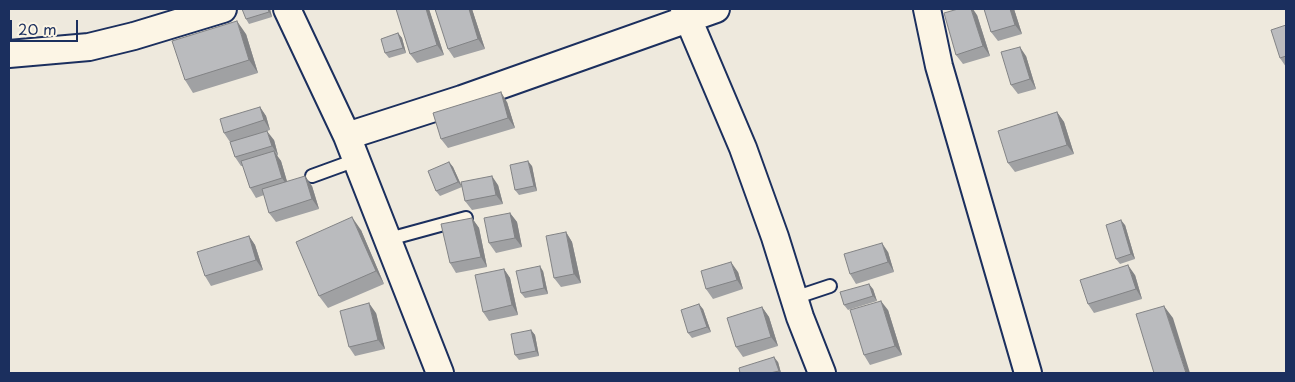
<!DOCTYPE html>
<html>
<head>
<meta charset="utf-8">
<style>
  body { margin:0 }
  #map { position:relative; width:1295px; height:382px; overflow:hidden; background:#eee9dd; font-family:"Playpen Sans",sans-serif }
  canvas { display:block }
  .frame { position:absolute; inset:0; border:10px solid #1b2f5e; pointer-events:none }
  .scale { position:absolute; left:10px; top:20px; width:68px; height:22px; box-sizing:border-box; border:2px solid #1b2f5e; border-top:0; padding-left:6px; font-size:15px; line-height:18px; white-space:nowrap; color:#1b2f5e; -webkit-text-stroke:4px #fcf5e5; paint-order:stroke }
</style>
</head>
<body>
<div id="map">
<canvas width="1295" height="382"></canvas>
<div class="frame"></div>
<div class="scale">20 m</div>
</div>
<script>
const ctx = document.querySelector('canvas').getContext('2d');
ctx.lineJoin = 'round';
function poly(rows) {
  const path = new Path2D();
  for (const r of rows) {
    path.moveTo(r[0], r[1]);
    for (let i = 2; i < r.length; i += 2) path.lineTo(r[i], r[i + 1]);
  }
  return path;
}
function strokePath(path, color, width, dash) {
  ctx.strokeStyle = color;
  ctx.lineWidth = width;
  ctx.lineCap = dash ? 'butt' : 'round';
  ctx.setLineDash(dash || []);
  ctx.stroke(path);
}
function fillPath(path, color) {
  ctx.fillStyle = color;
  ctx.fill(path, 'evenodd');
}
const service = poly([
  [312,176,356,160],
  [389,239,466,218],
  [794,298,830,286]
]);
const minor = poly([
  [287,9,347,136,440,373],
  [684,9,743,148,775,237,800,317,822,373],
  [927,9,939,66,1028,373],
  [9,54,89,47,134,36,223,9],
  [347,136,462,99,716,9]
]);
strokePath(service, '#1b2f5e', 16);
strokePath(minor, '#1b2f5e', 30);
strokePath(service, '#fcf5e5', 12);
strokePath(minor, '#fcf5e5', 26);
fillPath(poly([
  [270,9,272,17,249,24,246,19],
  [429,9,444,55,417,63,410,54],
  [472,9,485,49,454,58,448,49],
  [984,9,1014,9,1022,34,998,41,991,32],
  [977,15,990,56,963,64,956,55],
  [1286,25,1286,67,1280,58],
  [398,33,402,38,406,53,389,58,385,53],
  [246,34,258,73,193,93,185,80],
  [1026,56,1036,89,1018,94,1011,85],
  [507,102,515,128,448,148,441,139],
  [260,107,266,116,270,130,258,134,274,140,278,155,277,156,281,161,287,182,312,186,319,209,276,222,269,213,264,195,256,198,250,188,243,166,241,166,235,157,230,142,224,133],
  [1057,112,1064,122,1074,154,1015,172,1008,163],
  [449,162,453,167,462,187,440,196,436,191],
  [532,166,537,191,519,195,515,190],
  [498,185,503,204,472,210,465,201],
  [510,213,517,222,522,247,496,253,489,243],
  [472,218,479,228,487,267,456,273,450,263],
  [1125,225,1135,259,1120,264,1116,259],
  [361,230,384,284,328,308,319,296],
  [566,232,572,242,581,283,561,287,554,278],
  [249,236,255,245,263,270,211,286,205,276],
  [888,252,894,272,856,284,850,274],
  [504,269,510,278,518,315,489,321,483,312],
  [543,271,548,294,525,298,521,293],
  [738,272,743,289,713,299,706,289],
  [1135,275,1142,299,1094,313,1088,304],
  [873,289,877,301,848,310,844,305],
  [762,307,769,317,778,346,743,357,736,347],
  [703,309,711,332,692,338,688,333],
  [888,310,902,355,870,365,864,355],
  [376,313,385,349,355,356,349,347],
  [531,330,535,335,539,356,519,360,515,355],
  [778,362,781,373,740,373]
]), '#a0a1a3');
fillPath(poly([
  [268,9,270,9,272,17,269,12],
  [426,9,429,9,444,55,437,45],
  [469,9,472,9,485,49,478,39],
  [971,9,973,9,977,15,990,56,983,46],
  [1010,9,1014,9,1022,34,1015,25],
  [237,21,246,34,258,73,249,60],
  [398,33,402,38,406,53,403,48],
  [1020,47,1026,56,1036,89,1030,79],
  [501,92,507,102,515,128,508,118],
  [260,107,266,116,270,130,264,120],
  [1057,112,1064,122,1074,154,1067,145],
  [267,131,274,140,278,155,272,146],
  [274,151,281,161,289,188,282,178],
  [528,161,532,166,537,191,534,186],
  [449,162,453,167,462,187,458,182],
  [305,176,312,186,319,209,312,199],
  [492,176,498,185,503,204,496,195],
  [510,213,517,222,522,247,515,238],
  [352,217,361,230,384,284,376,271],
  [472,218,479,228,487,267,481,257],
  [1121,220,1125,225,1135,259,1131,254],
  [566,232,572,242,581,283,574,274],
  [249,236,255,245,263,270,256,260],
  [882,243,888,252,894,272,888,262],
  [731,262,738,272,743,289,737,280],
  [1128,265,1135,275,1142,299,1136,289],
  [540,266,543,271,548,294,544,288],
  [504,269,510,278,518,315,512,305],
  [869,284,873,289,877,301,873,296],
  [881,301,888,310,902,355,895,346],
  [369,303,376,313,385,349,378,340],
  [699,304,703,309,711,332,707,327],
  [1164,306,1173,318,1190,373,1186,373],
  [762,307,769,317,778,346,771,337],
  [531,330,535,335,539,356,536,351],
  [774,357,778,362,781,373,780,373,779,371]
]), '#828385');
const building = poly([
  [242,9,268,9,269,12,246,19,242,9],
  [396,9,426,9,437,45,410,54,396,9],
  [435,9,469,9,478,39,448,49,435,9],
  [958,9,971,9,983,46,956,55,944,13,958,9],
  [984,9,1010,9,1015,25,991,32,984,9],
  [237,21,249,60,185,80,172,41,237,21],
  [1286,25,1286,56,1280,58,1271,30,1286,25],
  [398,33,403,48,385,53,381,39,398,33],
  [1020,47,1030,79,1011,85,1001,52,1020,47],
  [501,92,508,118,441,139,433,113,501,92],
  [260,107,264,120,224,133,220,119,260,107],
  [1057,112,1067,145,1008,163,998,131,1057,112],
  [267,131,272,146,235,157,230,142,267,131],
  [274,151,282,178,250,188,241,161,274,151],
  [528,161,534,186,515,190,510,165,528,161],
  [449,162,458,182,436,191,428,171,449,162],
  [305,176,312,199,269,213,262,189,305,176],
  [492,176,496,195,465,201,461,182,492,176],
  [510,213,515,238,489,243,484,218,510,213],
  [352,217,376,271,319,296,296,242,352,217],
  [472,218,481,257,450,263,441,224,472,218],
  [1121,220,1131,254,1116,259,1106,225,1121,220],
  [566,232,574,274,554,278,546,236,566,232],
  [249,236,256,260,205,276,197,252,249,236],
  [882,243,888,262,850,274,844,254,882,243],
  [731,262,737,280,706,289,701,271,731,262],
  [1128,265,1136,289,1088,304,1080,280,1128,265],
  [540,266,544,288,521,293,516,271,540,266],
  [504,269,512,305,483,312,475,275,504,269],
  [869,284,873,296,844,305,840,292,869,284],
  [881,301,895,346,864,355,850,310,881,301],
  [369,303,378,340,349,347,340,311,369,303],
  [699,304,707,327,688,333,681,310,699,304],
  [1164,306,1186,373,1154,373,1136,314,1164,306],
  [762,307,771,337,736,347,727,318,762,307],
  [531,330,536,351,515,355,511,334,531,330],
  [774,357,779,371,770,373,740,373,739,368,774,357]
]);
fillPath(building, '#babbbe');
strokePath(building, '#828385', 1);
</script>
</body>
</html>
